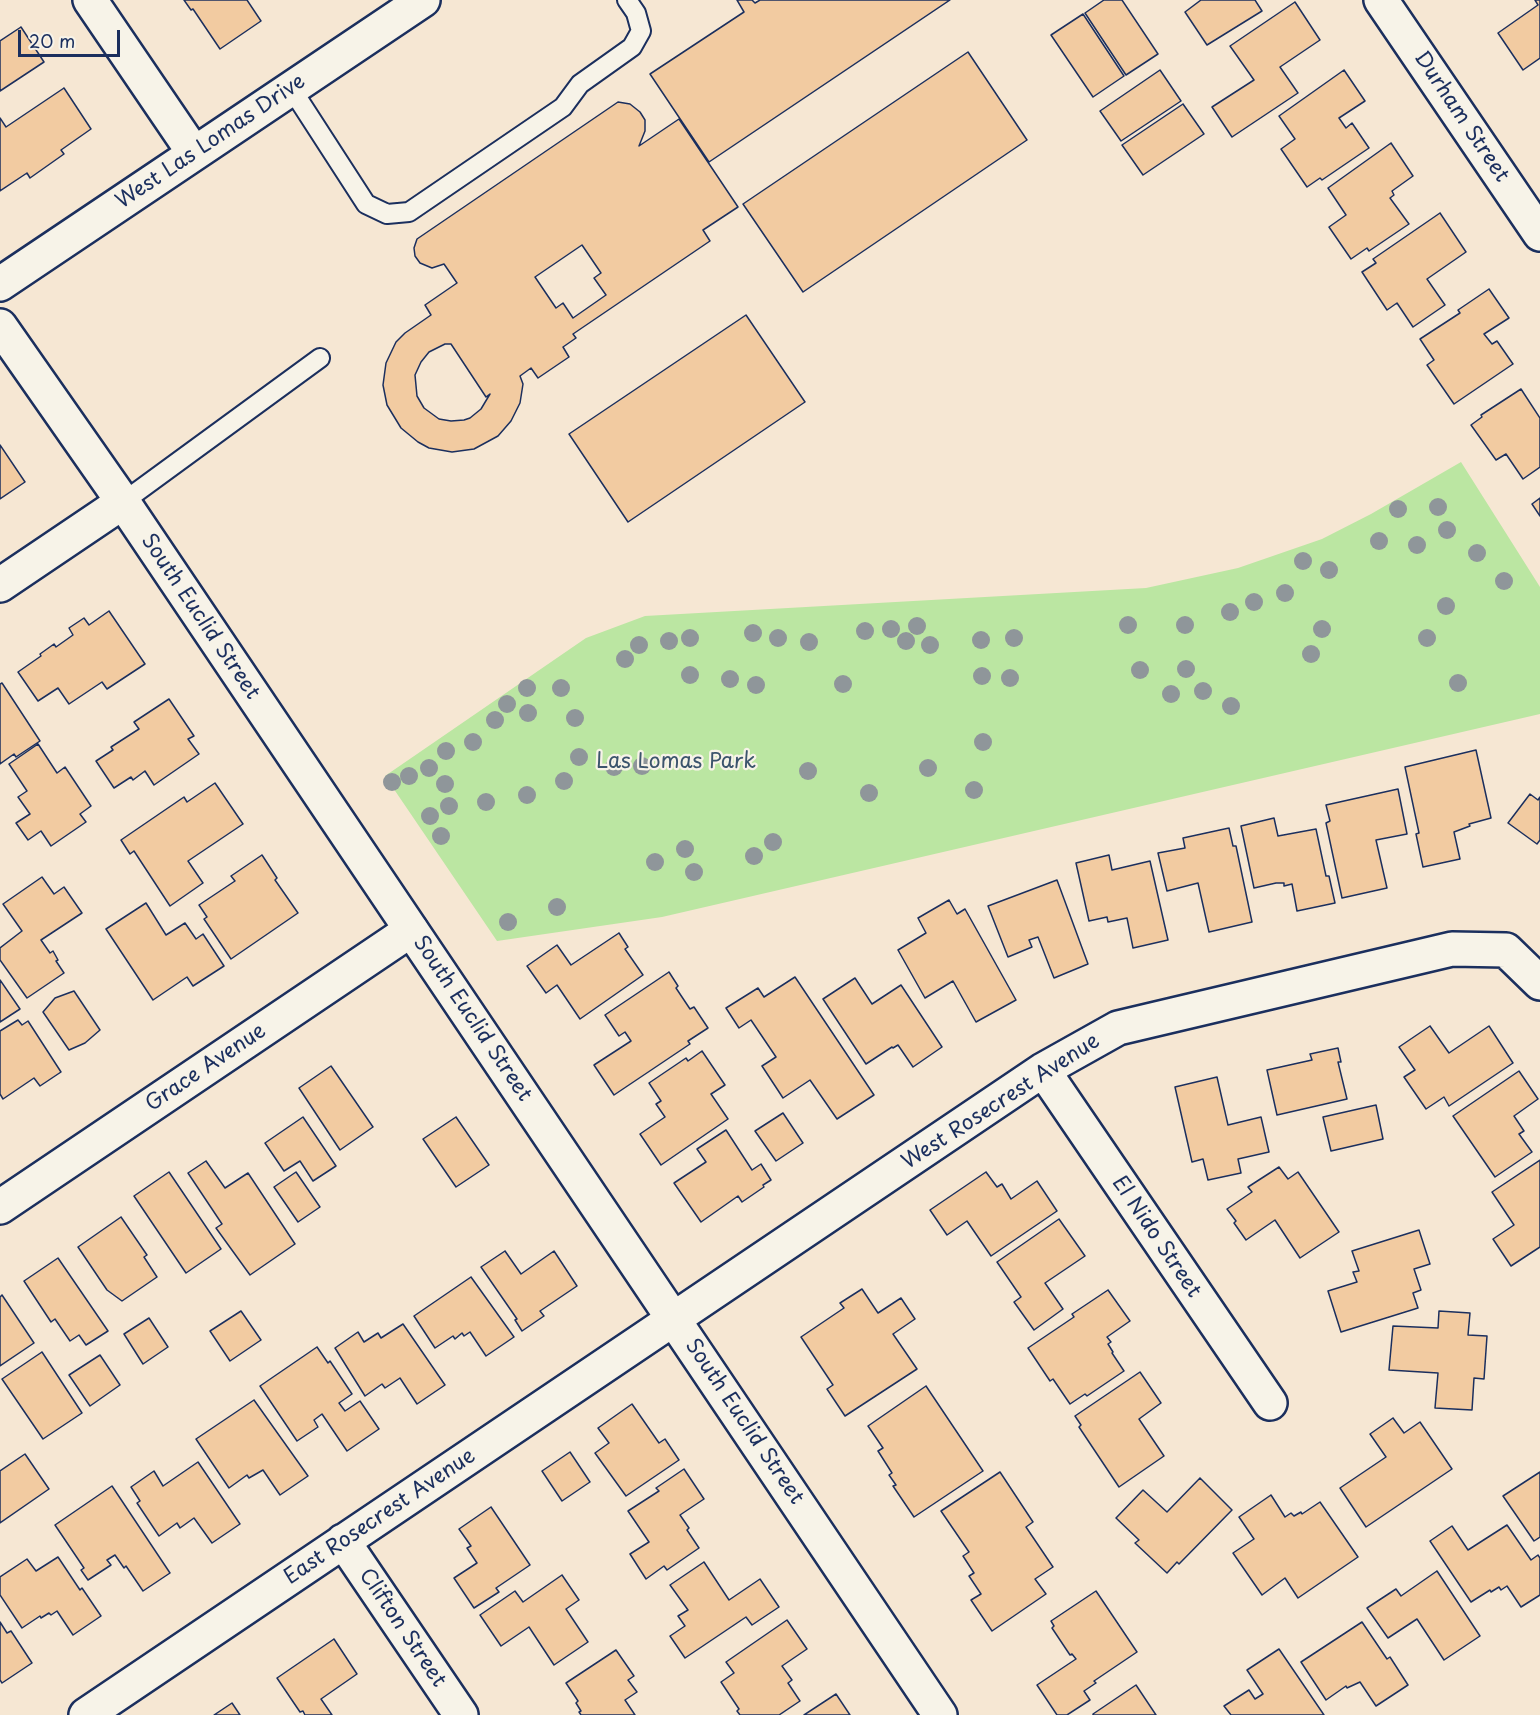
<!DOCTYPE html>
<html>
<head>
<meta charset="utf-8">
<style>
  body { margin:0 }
  #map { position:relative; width:1540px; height:1715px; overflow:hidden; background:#f6e7d3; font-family:"Playpen Sans",sans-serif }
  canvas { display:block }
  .scale { position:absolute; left:18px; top:30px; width:102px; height:27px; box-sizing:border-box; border:3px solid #1b2f5e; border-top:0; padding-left:8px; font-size:18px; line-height:21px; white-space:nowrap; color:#1b2f5e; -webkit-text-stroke:4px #f7f3e8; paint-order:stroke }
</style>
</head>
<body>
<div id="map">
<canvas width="1540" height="1715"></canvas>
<div class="scale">20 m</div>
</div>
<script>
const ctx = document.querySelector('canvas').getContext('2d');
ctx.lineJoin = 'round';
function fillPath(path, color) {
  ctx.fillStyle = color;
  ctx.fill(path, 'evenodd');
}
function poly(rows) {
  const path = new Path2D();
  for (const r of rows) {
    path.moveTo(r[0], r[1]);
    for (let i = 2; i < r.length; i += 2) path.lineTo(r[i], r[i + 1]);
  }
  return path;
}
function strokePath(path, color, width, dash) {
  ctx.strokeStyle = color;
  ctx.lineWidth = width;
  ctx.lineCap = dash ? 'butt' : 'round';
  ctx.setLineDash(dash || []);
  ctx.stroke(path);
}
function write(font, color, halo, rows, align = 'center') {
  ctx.font = font + ' "Playpen Sans",sans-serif';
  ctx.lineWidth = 4.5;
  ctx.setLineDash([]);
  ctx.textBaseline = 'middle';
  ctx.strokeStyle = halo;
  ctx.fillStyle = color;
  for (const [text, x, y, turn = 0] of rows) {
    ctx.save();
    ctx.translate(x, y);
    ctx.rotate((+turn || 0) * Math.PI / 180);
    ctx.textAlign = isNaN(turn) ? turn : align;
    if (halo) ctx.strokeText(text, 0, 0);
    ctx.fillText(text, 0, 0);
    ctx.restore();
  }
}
fillPath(poly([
  [1461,462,1540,587,1540,714,662,917,497,941,385,776,586,638,645,616,1146,588,1238,568,1322,539,1371,514]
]), '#bbe6a2');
const building = poly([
  [184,0,247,0,261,21,220,49,193,9,191,10,184,0],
  [737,0,752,0,755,3,760,0,950,0,709,162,650,74,744,12,737,0],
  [1104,0,1122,0,1158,54,1126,75,1085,13,1104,0],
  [1201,0,1255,0,1262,11,1207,45,1185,12,1201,0],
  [1535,0,1540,0,1540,58,1523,70,1498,33,1538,5,1535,0],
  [1295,2,1320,40,1280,67,1298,93,1232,137,1212,107,1254,80,1230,46,1295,2],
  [1083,14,1124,76,1093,97,1051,35,1083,14],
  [21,27,44,62,0,91,0,41,21,27],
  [968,52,1027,140,803,292,743,204,968,52],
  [1160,70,1181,101,1121,141,1100,111,1160,70],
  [1344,70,1365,101,1339,118,1346,128,1352,123,1369,148,1322,180,1320,178,1307,187,1281,149,1295,139,1279,116,1344,70],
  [64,88,91,129,61,150,64,154,30,178,27,173,0,191,0,118,6,127,64,88],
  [618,102,630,104,640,112,645,120,645,131,639,146,679,119,738,207,703,230,710,241,573,334,576,338,563,347,569,357,538,378,531,368,520,376,523,384,520,403,511,421,498,436,474,449,452,452,429,448,418,442,401,428,387,405,383,385,386,363,396,342,405,333,431,315,425,305,457,283,444,264,432,268,420,263,415,256,414,248,417,239,618,102],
  [582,245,601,273,594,278,606,295,573,318,563,303,556,308,535,277,582,245],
  [445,344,451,344,486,397,490,394,481,409,470,418,464,420,451,421,439,419,424,408,417,396,415,375,421,362,429,352,445,344],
  [1183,104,1204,134,1143,175,1122,145,1183,104],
  [1391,143,1413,176,1392,191,1394,195,1390,198,1409,224,1369,251,1367,248,1351,259,1329,227,1346,215,1328,188,1391,143],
  [1440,213,1466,252,1427,279,1445,305,1413,327,1397,303,1387,310,1362,272,1376,263,1373,259,1440,213],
  [1489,289,1509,318,1484,334,1492,344,1497,341,1513,364,1454,404,1427,365,1434,360,1420,339,1460,313,1458,310,1489,289],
  [746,315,805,402,628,522,569,434,746,315],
  [1521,389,1540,418,1540,467,1523,479,1506,454,1496,460,1471,425,1482,417,1481,415,1521,389],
  [0,445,25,482,0,499,0,445],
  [1540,498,1540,516,1532,504,1540,498],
  [109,611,145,664,107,689,102,682,69,704,58,688,38,701,18,672,41,656,40,654,54,644,56,647,73,635,69,628,84,618,89,625,109,611],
  [2,683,40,741,16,757,14,754,0,764,0,684,2,683],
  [169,699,194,736,188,739,199,754,154,785,145,771,133,780,131,777,114,788,96,761,113,750,111,747,139,729,134,722,169,699],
  [38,744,57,773,65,767,91,806,80,814,86,822,51,846,41,831,28,840,16,823,30,814,18,797,27,791,9,764,38,744],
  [1476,750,1491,818,1469,824,1470,826,1454,832,1460,859,1423,867,1416,834,1419,833,1405,767,1476,750],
  [215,783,243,824,188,861,203,883,170,906,134,851,130,854,121,840,184,797,187,802,215,783],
  [1398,789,1407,834,1376,840,1387,888,1342,898,1326,823,1330,821,1326,805,1398,789],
  [1530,794,1538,800,1540,797,1540,840,1537,844,1508,823,1530,794],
  [1274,818,1278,836,1316,829,1326,876,1329,876,1335,903,1297,911,1292,884,1284,886,1284,883,1276,883,1254,888,1241,826,1274,818],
  [1229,828,1233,846,1236,846,1252,922,1209,932,1198,883,1167,891,1158,853,1185,848,1183,838,1229,828],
  [262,855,277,878,275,880,298,913,231,959,204,919,207,917,199,905,235,881,231,876,262,855],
  [1109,855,1112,870,1150,861,1168,940,1133,948,1127,918,1108,922,1107,917,1089,921,1076,863,1109,855],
  [42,877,54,894,64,887,82,913,41,940,50,953,53,951,58,960,56,961,64,973,27,998,0,960,0,948,22,931,3,904,42,877],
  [1057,880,1088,964,1054,978,1038,937,1029,940,1032,947,1008,957,988,906,1057,880],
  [949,900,957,914,965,909,1016,1000,976,1022,953,981,925,998,898,950,926,933,918,918,949,900],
  [146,903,166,935,185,923,196,939,203,934,224,966,193,986,187,977,153,1000,106,929,146,903],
  [619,933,628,947,625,949,643,975,580,1019,557,985,546,993,527,966,557,945,571,965,619,933],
  [669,972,678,986,676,988,690,1009,694,1007,708,1028,688,1041,690,1044,614,1095,594,1065,631,1041,625,1032,619,1036,605,1015,669,972],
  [795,977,874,1095,837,1119,810,1080,783,1098,762,1066,776,1057,751,1020,739,1028,726,1008,758,988,764,997,795,977],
  [855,978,872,1004,901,985,942,1047,913,1067,898,1045,893,1048,892,1047,866,1064,823,999,855,978],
  [0,980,20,1009,0,1022,0,980],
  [74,991,100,1030,85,1043,69,1050,43,1012,55,998,74,991],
  [18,1020,22,1025,28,1021,61,1072,40,1086,34,1078,3,1099,0,1094,0,1031,18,1020],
  [1430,1026,1449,1053,1489,1026,1513,1063,1449,1106,1444,1097,1426,1109,1404,1077,1415,1070,1399,1047,1430,1026],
  [1338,1048,1341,1062,1338,1062,1347,1099,1277,1115,1267,1070,1312,1060,1310,1054,1338,1048],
  [702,1051,725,1085,711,1094,728,1119,661,1165,640,1134,665,1117,656,1104,661,1101,649,1083,686,1058,688,1061,702,1051],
  [331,1066,373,1127,340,1150,299,1088,331,1066],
  [1519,1071,1538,1099,1514,1116,1524,1131,1519,1134,1532,1152,1495,1177,1453,1116,1519,1071],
  [1217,1077,1228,1125,1261,1117,1269,1152,1238,1159,1241,1173,1208,1180,1203,1159,1192,1162,1175,1087,1217,1077],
  [1376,1105,1383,1139,1331,1151,1323,1117,1376,1105],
  [783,1113,803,1143,776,1161,755,1131,783,1113],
  [303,1117,336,1166,313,1181,300,1161,284,1171,265,1143,303,1117],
  [456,1117,489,1165,456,1187,423,1139,456,1117],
  [726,1130,752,1170,761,1164,771,1180,763,1185,764,1187,742,1202,738,1196,701,1222,674,1183,706,1162,697,1149,726,1130],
  [1540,1160,1540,1247,1511,1266,1493,1239,1514,1225,1492,1192,1540,1160],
  [206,1161,225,1188,248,1173,295,1244,250,1275,216,1228,222,1224,188,1173,206,1161],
  [1279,1167,1288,1179,1298,1172,1339,1232,1300,1258,1275,1220,1246,1240,1234,1223,1236,1221,1227,1209,1252,1192,1248,1187,1279,1167],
  [169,1172,221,1249,186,1273,134,1196,169,1172],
  [296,1172,320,1207,298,1222,274,1187,296,1172],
  [986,1172,997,1187,1002,1184,1011,1199,1037,1181,1057,1211,991,1256,967,1221,947,1235,930,1210,986,1172],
  [121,1217,147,1255,144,1257,157,1277,122,1301,107,1290,78,1247,121,1217],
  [1059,1219,1085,1256,1045,1283,1063,1309,1034,1330,1014,1302,1021,1297,997,1262,1059,1219],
  [1419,1230,1430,1264,1414,1269,1421,1290,1413,1293,1418,1308,1341,1332,1328,1291,1357,1282,1353,1272,1359,1271,1352,1251,1419,1230],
  [505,1251,521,1274,554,1251,577,1286,540,1311,544,1316,522,1331,515,1320,517,1319,481,1267,505,1251],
  [58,1258,108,1331,86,1345,79,1335,70,1341,55,1319,51,1322,24,1281,58,1258],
  [471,1277,514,1337,486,1356,470,1332,464,1336,462,1333,455,1339,453,1336,435,1348,414,1316,471,1277],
  [862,1289,878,1313,901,1298,915,1319,893,1334,917,1369,845,1416,827,1389,833,1385,801,1337,844,1308,840,1303,862,1289],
  [1108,1290,1130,1321,1107,1337,1111,1342,1108,1344,1113,1352,1112,1353,1124,1371,1087,1396,1085,1394,1070,1404,1053,1379,1050,1381,1028,1348,1074,1317,1072,1314,1108,1290],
  [2,1295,34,1343,0,1366,0,1297,2,1295],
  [241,1311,261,1340,230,1361,210,1331,241,1311],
  [1439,1311,1470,1313,1468,1335,1487,1336,1484,1379,1474,1378,1472,1410,1435,1408,1438,1373,1389,1370,1393,1326,1438,1328,1439,1311],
  [149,1318,168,1347,143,1364,124,1334,149,1318],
  [403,1324,445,1385,417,1404,400,1378,385,1388,382,1384,365,1396,335,1348,358,1332,364,1342,378,1333,381,1338,403,1324],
  [317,1347,328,1363,330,1361,352,1394,339,1403,345,1411,360,1401,379,1429,347,1451,322,1414,314,1420,318,1427,297,1441,260,1386,317,1347],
  [42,1352,82,1413,43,1439,2,1379,42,1352],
  [100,1355,120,1385,90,1406,69,1375,100,1355],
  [1140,1372,1161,1403,1139,1419,1164,1456,1119,1487,1079,1427,1081,1425,1075,1416,1140,1372],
  [926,1386,983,1471,914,1517,893,1486,896,1485,889,1475,892,1473,878,1451,883,1448,868,1426,926,1386],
  [254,1400,308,1476,280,1495,263,1470,249,1478,247,1475,229,1488,196,1439,254,1400],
  [632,1404,659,1443,665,1439,679,1460,626,1496,595,1453,609,1443,598,1428,632,1404],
  [1393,1418,1404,1433,1420,1422,1452,1469,1366,1527,1340,1488,1386,1457,1370,1434,1393,1418],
  [570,1452,590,1482,562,1501,542,1471,570,1452],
  [25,1454,49,1489,0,1523,0,1471,25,1454],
  [198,1462,240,1524,212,1543,194,1518,180,1528,177,1523,159,1536,137,1503,140,1501,131,1487,154,1471,163,1486,198,1462],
  [684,1469,704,1499,680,1515,689,1528,687,1530,699,1548,667,1570,664,1566,646,1579,630,1554,649,1542,628,1511,659,1491,656,1488,684,1469],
  [1000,1472,1033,1522,1026,1527,1053,1567,1035,1579,1046,1594,992,1631,971,1600,981,1594,969,1576,974,1573,963,1556,969,1552,941,1511,1000,1472],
  [1540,1472,1540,1537,1534,1541,1503,1496,1540,1472],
  [1200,1478,1232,1510,1179,1564,1177,1562,1167,1573,1135,1543,1139,1540,1116,1518,1143,1490,1167,1512,1200,1478],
  [112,1486,170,1573,143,1591,126,1566,124,1568,115,1555,107,1560,111,1565,88,1580,81,1570,84,1568,55,1525,112,1486],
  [1271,1495,1285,1517,1291,1513,1294,1516,1301,1512,1302,1514,1320,1502,1358,1557,1298,1598,1285,1578,1262,1595,1233,1553,1254,1539,1239,1517,1271,1495],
  [491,1507,530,1565,496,1588,499,1592,474,1608,454,1578,477,1563,467,1548,471,1546,459,1529,491,1507],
  [1507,1525,1531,1560,1538,1555,1540,1558,1540,1595,1521,1607,1507,1586,1501,1590,1499,1587,1491,1592,1490,1590,1471,1602,1430,1541,1452,1526,1468,1550,1507,1525],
  [58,1557,80,1590,82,1588,101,1616,73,1635,57,1611,51,1615,49,1613,41,1618,40,1616,22,1628,0,1595,0,1577,27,1559,36,1571,58,1557],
  [704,1562,729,1600,760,1579,779,1607,752,1625,746,1617,685,1658,670,1636,685,1626,678,1616,688,1610,670,1585,704,1562],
  [1437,1571,1480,1636,1444,1660,1417,1619,1388,1638,1367,1608,1396,1589,1401,1596,1437,1571],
  [562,1575,579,1600,566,1609,588,1642,554,1665,529,1627,501,1646,480,1615,515,1591,523,1602,562,1575],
  [1096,1591,1137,1652,1094,1681,1096,1683,1084,1691,1090,1700,1067,1715,1057,1715,1037,1685,1076,1659,1072,1654,1070,1655,1052,1628,1054,1626,1051,1621,1096,1591],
  [787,1620,807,1649,782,1666,792,1680,788,1683,800,1701,779,1715,740,1715,737,1711,739,1709,721,1682,734,1673,726,1662,787,1620],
  [0,1622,7,1633,11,1631,32,1663,2,1683,0,1680,0,1622],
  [1362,1622,1387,1659,1390,1657,1408,1685,1376,1706,1360,1682,1347,1688,1346,1686,1326,1700,1301,1662,1362,1622],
  [334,1639,357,1674,321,1699,332,1715,305,1715,303,1711,300,1712,277,1678,334,1639],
  [1279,1649,1324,1715,1231,1715,1224,1706,1249,1690,1255,1699,1263,1694,1247,1670,1279,1649],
  [616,1650,634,1676,628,1680,637,1692,625,1700,635,1715,581,1715,579,1712,581,1711,576,1703,578,1701,566,1683,616,1650],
  [1136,1685,1156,1715,1093,1715,1093,1714,1136,1685],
  [836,1694,850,1715,804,1715,836,1694],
  [232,1703,240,1715,214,1715,232,1703]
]);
fillPath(building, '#f2cba1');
strokePath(building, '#1b2f5e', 1.5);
const service = poly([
  [291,88,366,204,387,214,409,212,563,107,580,84,632,47,641,31,636,13,627,0],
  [123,502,320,358]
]);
const minor = poly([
  [90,0,194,153],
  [1381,0,1540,234],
  [0,284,423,0],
  [0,585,123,502],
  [1043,1070,1270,1403],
  [0,1207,411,930],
  [343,1541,461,1715],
  [86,1715,1043,1070,1118,1028,1452,949,1506,950,1540,983]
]);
const secondary = poly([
  [0,326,123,502,940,1715]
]);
strokePath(service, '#1b2f5e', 22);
strokePath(minor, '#1b2f5e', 38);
strokePath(secondary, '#1b2f5e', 38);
strokePath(service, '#f7f3e8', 18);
strokePath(minor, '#f7f3e8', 33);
strokePath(secondary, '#f7f3e8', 33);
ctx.fillStyle = '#8f969a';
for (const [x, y] of [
  [1438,507],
  [1398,509],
  [1447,530],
  [1379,541],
  [1417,545],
  [1477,553],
  [1303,561],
  [1329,570],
  [1504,581],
  [1285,593],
  [1254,602],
  [1446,606],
  [1230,612],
  [1128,625],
  [1185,625],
  [917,626],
  [891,629],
  [1322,629],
  [865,631],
  [753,633],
  [690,638],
  [778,638],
  [1014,638],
  [1427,638],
  [981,640],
  [669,641],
  [906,641],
  [809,642],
  [639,645],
  [930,645],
  [1311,654],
  [625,659],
  [1186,669],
  [1140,670],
  [690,675],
  [982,676],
  [1010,678],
  [730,679],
  [1458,683],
  [843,684],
  [756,685],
  [527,688],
  [561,688],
  [1203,691],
  [1171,694],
  [507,704],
  [1231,706],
  [528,713],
  [575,718],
  [495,720],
  [473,742],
  [983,742],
  [446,751],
  [579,757],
  [642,766],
  [614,767],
  [429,768],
  [928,768],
  [808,771],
  [409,776],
  [564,781],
  [392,782],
  [445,784],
  [974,790],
  [869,793],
  [527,795],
  [486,802],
  [449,806],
  [430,816],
  [441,836],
  [773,842],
  [685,849],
  [754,856],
  [655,862],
  [694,872],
  [557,907],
  [508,922]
]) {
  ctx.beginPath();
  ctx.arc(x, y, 9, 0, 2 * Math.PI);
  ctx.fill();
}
write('21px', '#1b2f5e', '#f7f3e8', [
  ["Durham Street",1461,117,56],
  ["West Las Lomas Drive",211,142,-34],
  ["South Euclid Street",200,617,56],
  ["South Euclid Street",472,1019,56],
  ["Grace Avenue",206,1068,-34],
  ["West Rosecrest Avenue",1001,1102,-33],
  ["El Nido Street",1156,1237,56],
  ["South Euclid Street",744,1422,56],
  ["East Rosecrest Avenue",380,1517,-34],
  ["Clifton Street",402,1628,56]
]);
write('21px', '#3b546c', '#f7f3e8', [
  ["Las Lomas Park",676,762]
]);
</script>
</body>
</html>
